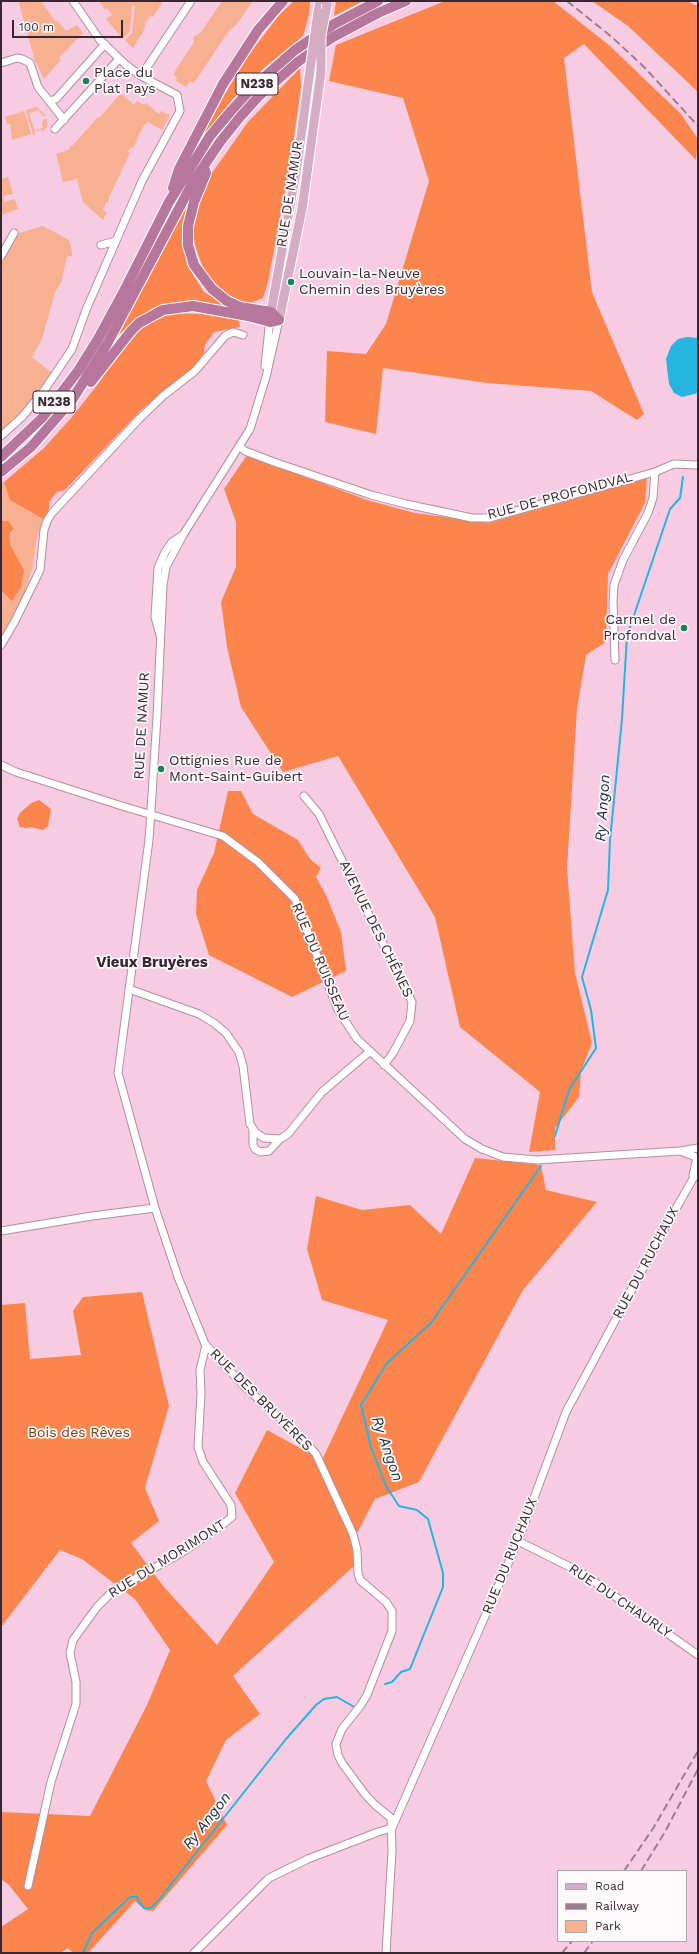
<!DOCTYPE html>
<html>
<head>
<meta charset="utf-8">
<style>
  body { margin:0 }
  #map { position:relative; width:699px; height:1954px; overflow:hidden; background:#f7cce3; font-family:"Work Sans",sans-serif }
  canvas { display:block }
  .frame { position:absolute; inset:0; border:2px solid #382730; pointer-events:none }
  .legend { position:absolute; left:557px; top:1870px; width:130px; height:72px; box-sizing:border-box; background:#fefafc; border:1px solid #afa6aa; margin:0; padding:5px 7px; list-style:none; font-size:12px; color:#382730 }
  .legend li { display:flex; align-items:center; gap:8px; height:20px }
  .legend b { width:20px; border:1px solid #afa6aa }
  .scale { position:absolute; left:12px; top:20px; width:111px; height:18px; box-sizing:border-box; border:2px solid #382730; border-top:0; padding-left:5px; font-size:12px; line-height:14px; white-space:nowrap; color:#382730; -webkit-text-stroke:3px #fefafc; paint-order:stroke }
</style>
</head>
<body>
<div id="map">
<canvas width="699" height="1954"></canvas>
<div class="frame"></div>
<ul class="legend">
<li><b style="height:5px;background:#d4adc3"></b>Road</li>
<li><b style="height:5px;background:#9d7e8f"></b>Railway</li>
<li><b style="height:11px;background:#f7b090"></b>Park</li>
</ul>
<div class="scale">100 m</div>
</div>
<script>
const ctx = document.querySelector('canvas').getContext('2d');
ctx.lineJoin = 'round';
function fillPath(path, color) {
  ctx.fillStyle = color;
  ctx.fill(path, 'evenodd');
}
function poly(rows) {
  const path = new Path2D();
  for (const r of rows) {
    path.moveTo(r[0], r[1]);
    for (let i = 2; i < r.length; i += 2) path.lineTo(r[i], r[i + 1]);
  }
  return path;
}
function strokePath(path, color, width, dash) {
  ctx.strokeStyle = color;
  ctx.lineWidth = width;
  ctx.lineCap = dash ? 'butt' : 'round';
  ctx.setLineDash(dash || []);
  ctx.stroke(path);
}
function write(font, color, halo, rows, align = 'center') {
  ctx.font = font + ' "Work Sans",sans-serif';
  ctx.lineWidth = 3.5;
  ctx.setLineDash([]);
  ctx.textBaseline = 'middle';
  ctx.strokeStyle = halo;
  ctx.fillStyle = color;
  for (const [text, x, y, turn = 0] of rows) {
    ctx.save();
    ctx.translate(x, y);
    ctx.rotate((+turn || 0) * Math.PI / 180);
    ctx.textAlign = isNaN(turn) ? turn : align;
    if (halo) ctx.strokeText(text, 0, 0);
    ctx.fillText(text, 0, 0);
    ctx.restore();
  }
}
fillPath(poly([
  [23,1,41,1,56,22,58,21,66,31,77,25,83,33,59,58,61,60,44,79,34,58,19,3],
  [102,1,160,1,162,3,153,17,150,16,146,23,143,32,133,48,125,40,132,33,135,6,132,7,130,31,123,39,106,19,112,15,107,8,105,10,100,2],
  [222,1,253,1,236,25,228,32,194,83,190,81,186,87,176,81,177,78,174,75,175,71,194,42,193,39,195,36,201,32],
  [121,93,134,105,137,101,144,105,146,103,159,114,161,111,170,115,162,130,148,122,144,125,133,148,131,147,128,152,130,153,109,197,108,203,106,202,103,210,107,212,103,220,83,202,77,179,63,182,56,154,70,149,69,147,73,145,98,117,99,118],
  [37,107,46,116,43,116,38,110,29,113,34,130,43,128,42,123,44,119,47,119,47,125,44,131,41,130,35,131,35,134,33,135,26,110],
  [24,111,31,134,12,140,10,124,7,124,5,117],
  [8,177,13,194,3,196,4,202,15,199,18,209,1,215,1,179],
  [43,226,69,240,72,252,72,256,67,257,61,283,55,292,42,339,32,357,57,377,32,410,1,440,1,262,16,234],
  [4,482,10,500,43,519,36,542,33,566,25,593,12,620,1,637,1,484]
]), '#f7b090');
fillPath(poly([
  [294,1,310,1,309,15,303,36,264,68,232,100,201,138,226,92,250,53,280,14],
  [336,1,363,1,334,16],
  [445,1,553,1,609,45,681,114,698,139,696,160,584,44,564,58,592,292,644,414,637,420,591,391,487,383,383,368,376,434,325,422,327,351,366,354,386,324,429,181,403,98,329,81,336,45],
  [592,1,686,1,698,6,698,92,628,26],
  [300,68,301,87,291,159,268,282,263,298,248,304,224,293,204,271,195,245,192,225,207,180,248,122],
  [191,197,183,238,187,265,204,292,231,308,183,301,153,308,118,335],
  [172,313,202,314,239,320,240,327,214,332,205,345,204,353,191,369,141,410,65,490,57,492,49,502,49,509,43,519,10,500,4,482,44,448,72,417,98,384,125,343,149,323],
  [247,455,367,500,415,513,489,523,647,478,645,503,608,574,606,642,586,655,577,709,567,868,575,973,592,1043,581,1071,579,1097,555,1128,555,1150,529,1152,540,1092,460,1027,435,917,338,756,283,772,241,707,227,647,221,602,236,567,236,522,224,489],
  [1,521,8,521,14,529,9,533,10,545,24,570,21,587,12,601,1,590],
  [228,791,241,791,253,814,298,840,310,859,321,868,316,877,326,895,341,932,346,971,292,997,209,955,196,914,197,890,214,853],
  [39,800,51,809,48,826,43,830,31,827,27,828,20,827,17,819,20,813,31,803],
  [475,1158,541,1165,546,1190,597,1202,523,1290,419,1482,375,1499,356,1535,354,1566,233,1676,260,1714,226,1740,206,1781,227,1825,153,1911,145,1910,135,1901,88,1953,73,1953,68,1948,60,1953,1,1953,1,1927,28,1909,9,1885,1,1879,1,1812,90,1816,147,1705,170,1650,135,1599,82,1559,60,1550,1,1627,1,1305,25,1303,30,1359,81,1355,73,1311,83,1297,142,1292,169,1406,145,1488,159,1521,131,1543,164,1587,217,1645,274,1562,235,1493,267,1430,322,1460,388,1320,322,1300,307,1249,316,1196,362,1210,410,1205,441,1234]
]), '#fb854c');
fillPath(poly([
  [687,337,698,338,698,393,682,397,674,393,669,384,666,359,671,346,678,339]
]), '#26b4e0');
strokePath(poly([
  [555,1136,569,1090,596,1048,591,1010,582,977,608,890,610,840,622,719,627,636,670,509,680,498,683,477],
  [385,1684,392,1682,401,1672,410,1669,443,1587,443,1573,428,1519,417,1510,399,1506,386,1486,371,1447,361,1405,387,1363,431,1323,541,1166],
  [83,1953,92,1933,130,1897,137,1897,139,1902,144,1908,150,1908,158,1901,286,1739,316,1705,324,1699,337,1697,356,1708]
]), '#26b4e0', 2);
const minor = poly([
  [1,63,17,58,22,59,30,63,38,87,64,120],
  [141,76,191,1],
  [49,101,56,99,105,44],
  [55,129,119,59],
  [101,245,116,241],
  [1,256,14,233],
  [279,320,266,377,250,429,183,535,166,567,163,585,157,717,149,840,118,1073,155,1208,178,1277,205,1344,245,1387,303,1439,316,1454,353,1534,357,1550,358,1573,360,1580,386,1602,392,1611,392,1631,367,1695,361,1705,342,1729,336,1744,338,1755,342,1763,364,1793,374,1804,391,1818,392,1851,386,1953],
  [265,366,270,319],
  [1,436,22,417,43,392,72,349,86,310,142,181,180,111,177,95,141,76,125,64,100,40,73,1],
  [240,447,245,451,274,462,371,495,406,504,472,518,490,518,655,472,674,464,698,465],
  [160,635,155,617,158,568,165,552,172,542,183,535],
  [1,645,15,621,40,570,44,530,47,521,52,513,139,419,163,396,195,371,225,336,233,332,243,335],
  [615,660,613,601,614,585,623,560,648,513,653,498,655,472],
  [1,765,16,772,122,806,223,836,258,862,295,899,338,1010,357,1039,465,1139,482,1149,503,1157,537,1160,680,1151,698,1148],
  [304,796,319,814,412,1002,410,1021,393,1053,384,1065],
  [129,989,199,1014,214,1023,226,1033,239,1052,243,1066,250,1124,256,1133,264,1138,280,1139,288,1134,322,1092,369,1052],
  [253,1130,253,1145,255,1149,260,1152,269,1151,280,1139],
  [680,1151,696,1157],
  [693,1175,697,1158],
  [1,1231,92,1216,155,1208],
  [518,1541,582,1573,698,1655],
  [392,1828,518,1541,566,1412,662,1233,698,1170],
  [28,1886,51,1782,76,1704,76,1682,70,1653,73,1640,97,1607,113,1591,181,1553,218,1528,232,1517,231,1505,203,1462,198,1447,201,1393,200,1370,206,1345],
  [194,1953,269,1878,308,1859,378,1832,392,1828]
]);
const major = poly([
  [318,12,320,1],
  [271,312,297,166,309,77],
  [279,320,302,209,321,72]
]);
const highway = poly([
  [204,167,206,173,194,202,188,226,188,245,194,265,212,289,227,301,240,307,271,312,279,320],
  [173,188,179,169,223,84,258,30,283,1],
  [91,382,131,331,139,323,163,310,193,306,248,316,270,322,279,320],
  [1,457,42,418,78,371,98,339,123,293,169,202,210,136,231,111,251,89,295,50,334,24,378,1],
  [1,472,31,447,72,400,107,344,193,182,220,142,240,117,259,96,299,61,333,37,378,13,406,1]
]);
strokePath(minor, '#b48ca1', 9);
strokePath(major, '#fff', 11);
strokePath(highway, '#fff', 12);
strokePath(minor, '#fff', 7);
strokePath(major, '#d4adc3', 9);
strokePath(highway, '#b7769b', 10);
strokePath(poly([
  [567,1,613,38,646,69,698,126],
  [624,1871,654,1827,698,1751],
  [641,1871,665,1832,698,1769],
  [562,1953,572,1941],
  [584,1953,593,1941]
]), '#9d7e8f', 2, [8, 4]);
const majorBridge = poly([
  [321,72,321,35,327,5],
  [309,77,318,12]
]);
strokePath(majorBridge, '#fff', 11, []);
strokePath(majorBridge, '#d4adc3', 9);
for (const [x, y, r, color] of [
  [86,81,4,"#168360"],
  [291,282,4,"#168360"],
  [684,628,4,"#168360"],
  [161,769,4,"#168360"]
]) {
  const dot = new Path2D();
  dot.arc(x, y, r, 0, 2 * Math.PI);
  ctx.fillStyle = color;
  ctx.fill(dot);
  strokePath(dot, '#fefafc', 1.5);
}
for (const [x, y, w] of [
  [257,84,42],
  [54,402,42]
]) {
  const box = new Path2D();
  box.roundRect(x - w / 2, y - 11, w, 22, 3);
  ctx.fillStyle = '#fefafc';
  ctx.fill(box);
  strokePath(box, '#382730', 1);
}
write('bold 13px', '#382730', null, [
  ["N238",257,84],
  ["N238",54,402]
]);
write('14px', '#382730', '#fefafc', [
  ["Place du",94,73],
  ["Plat Pays",94,89],
  ["Louvain-la-Neuve",299,274],
  ["Chemin des Bruyères",299,290],
  ["Carmel de",676,620,"right"],
  ["Profondval",676,636,"right"],
  ["Ottignies Rue de",169,761],
  ["Mont-Saint-Guibert",169,777]
], 'left');
write('14px', '#382730', '#fefafc', [
  ["RUE DE NAMUR",290,194,-81],
  ["RUE DE PROFONDVAL",560,496,-15],
  ["RUE DE NAMUR",142,726,-87],
  ["AVENUE DES CHÊNES",376,929,64],
  ["RUE DU RUISSEAU",320,962,67],
  ["RUE DU RUCHAUX",646,1263,-62],
  ["RUE DES BRUYÈRES",261,1400,45],
  ["RUE DU RUCHAUX",510,1556,-68],
  ["RUE DU MORIMONT",167,1559,-32],
  ["RUE DU CHAURLY",620,1601,34]
]);
write('14px', '#83380f', '#fefafc', [
  ["Bois des Rêves",79,1433]
]);
write('italic 15px', '#132e39', '#fefafc', [
  ["Ry Angon",603,808,-86],
  ["Ry Angon",387,1449,71],
  ["Ry Angon",207,1821,-52]
]);
write('bold 15px', '#382730', '#fefafc', [
  ["Vieux Bruyères",152,963]
]);
</script>
</body>
</html>
